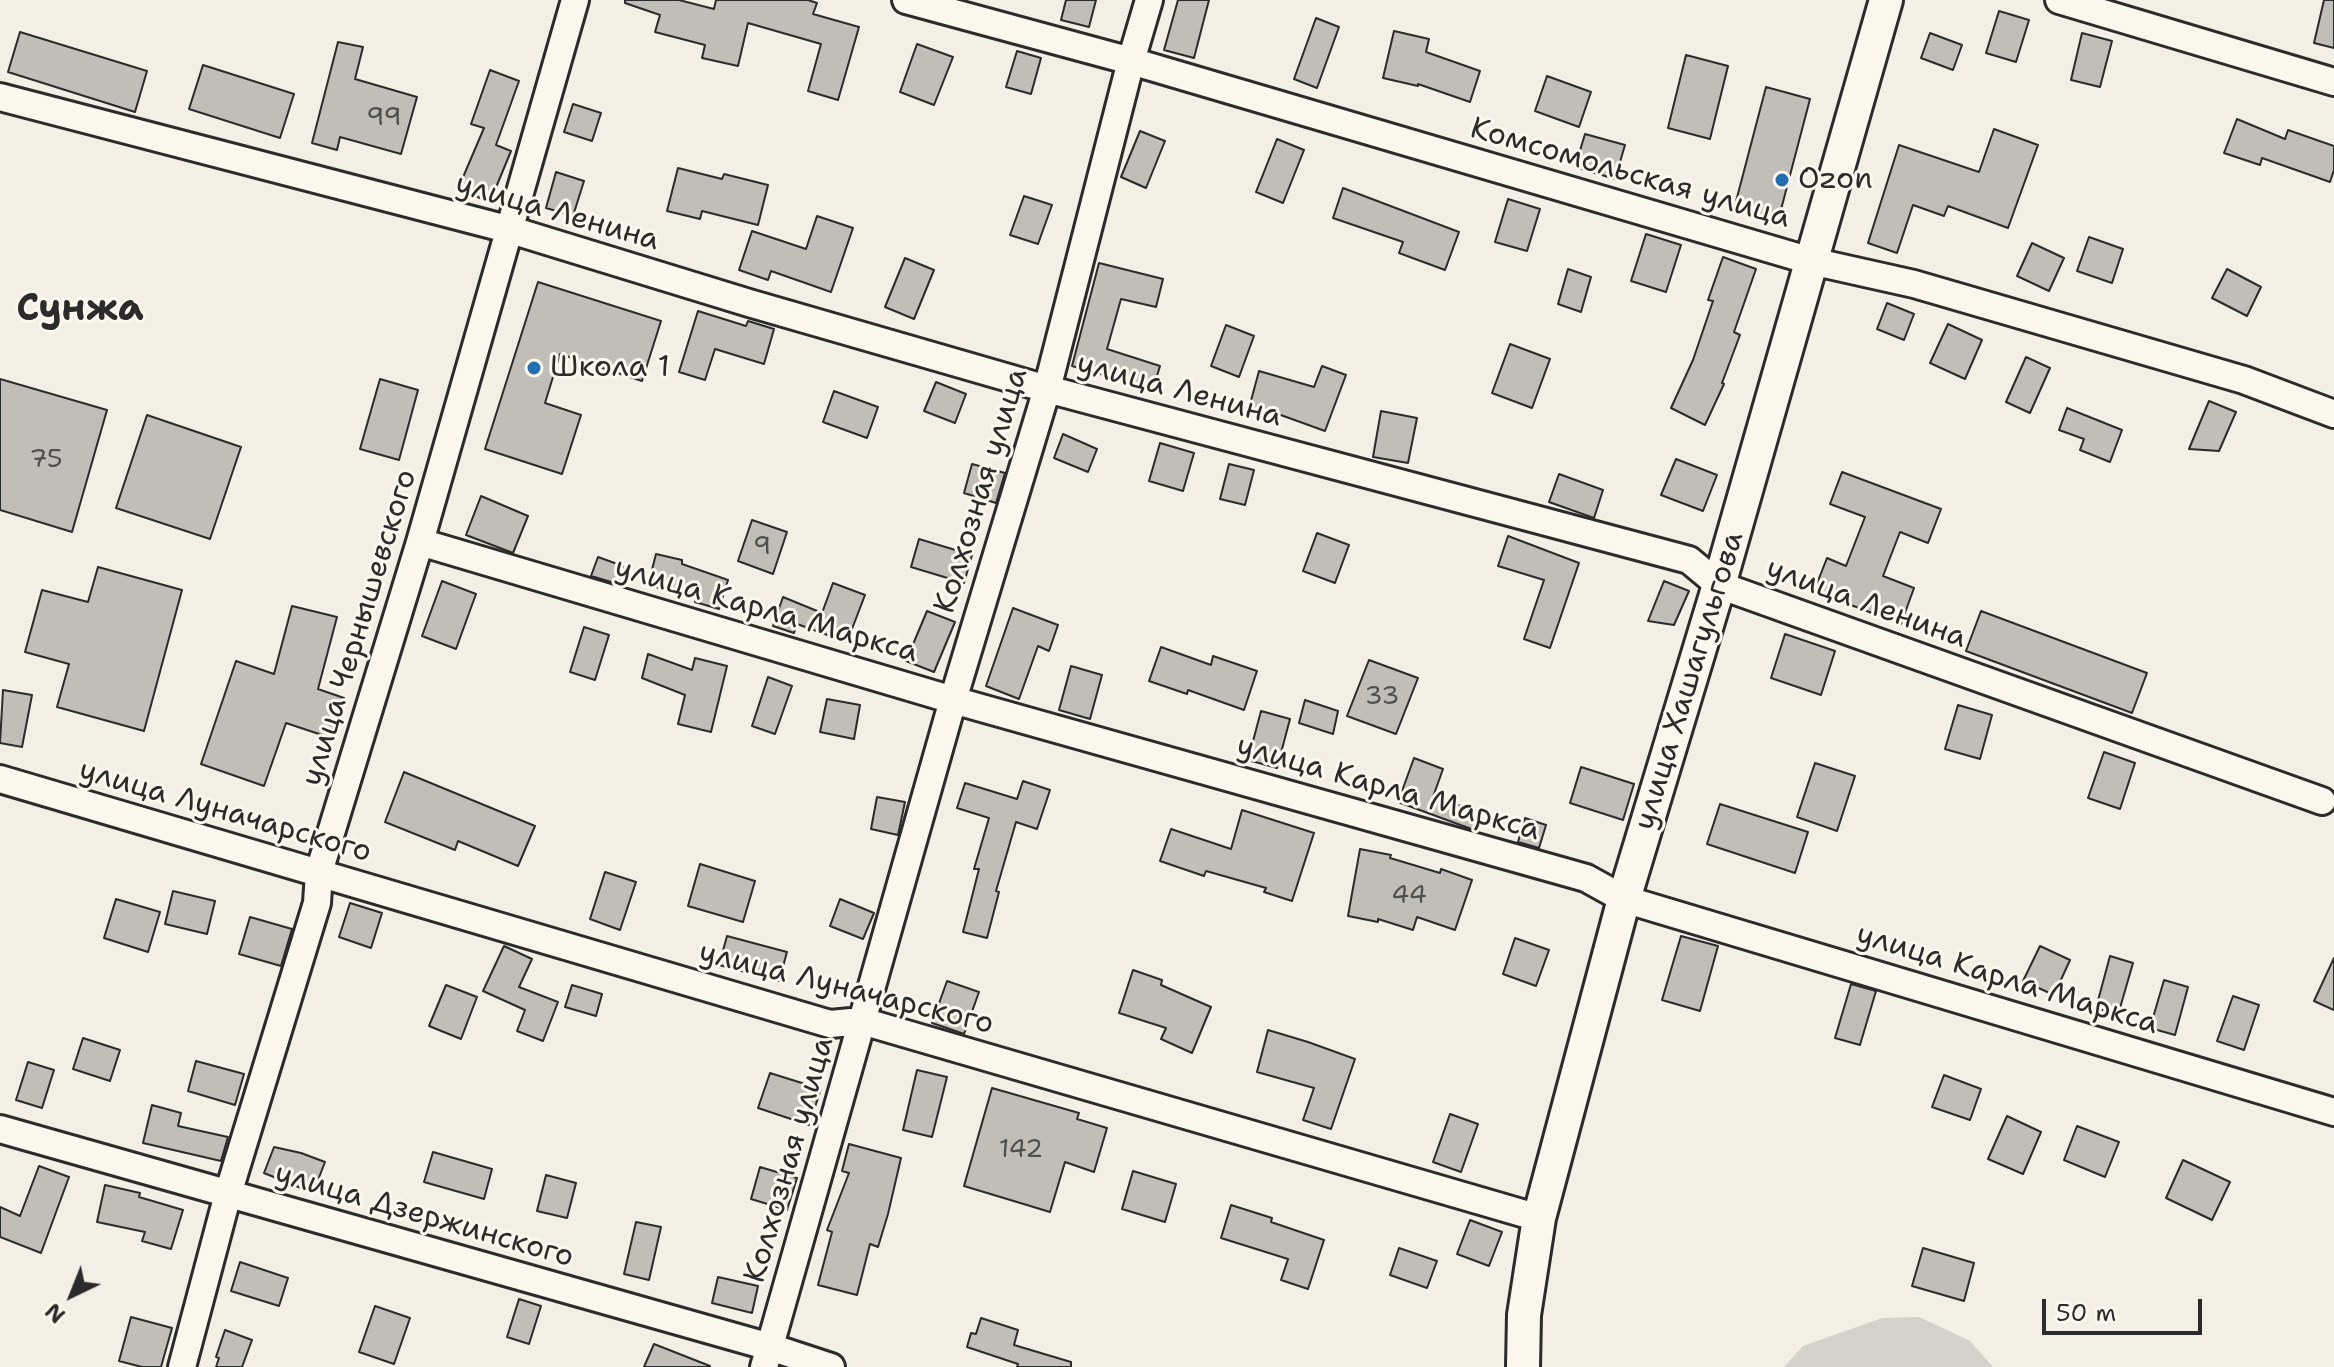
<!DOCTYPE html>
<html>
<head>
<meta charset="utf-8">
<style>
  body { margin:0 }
  #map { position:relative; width:2334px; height:1367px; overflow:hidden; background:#f3efe4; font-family:"Shantell Sans",sans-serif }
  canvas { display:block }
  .north { position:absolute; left:32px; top:1255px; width:80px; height:80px; -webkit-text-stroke:6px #fbf7ec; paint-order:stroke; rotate:223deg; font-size:22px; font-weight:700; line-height:32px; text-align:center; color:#2b2b2b }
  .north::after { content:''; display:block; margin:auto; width:28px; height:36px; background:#2b2b2b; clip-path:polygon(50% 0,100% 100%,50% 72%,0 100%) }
  .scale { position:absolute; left:2042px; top:1299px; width:160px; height:36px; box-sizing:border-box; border:4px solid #2b2b2b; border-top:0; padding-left:10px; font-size:24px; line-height:28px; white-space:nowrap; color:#2b2b2b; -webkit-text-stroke:6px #fbf7ec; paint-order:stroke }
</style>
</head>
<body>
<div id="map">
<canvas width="2334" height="1367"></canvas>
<div class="north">N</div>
<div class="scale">50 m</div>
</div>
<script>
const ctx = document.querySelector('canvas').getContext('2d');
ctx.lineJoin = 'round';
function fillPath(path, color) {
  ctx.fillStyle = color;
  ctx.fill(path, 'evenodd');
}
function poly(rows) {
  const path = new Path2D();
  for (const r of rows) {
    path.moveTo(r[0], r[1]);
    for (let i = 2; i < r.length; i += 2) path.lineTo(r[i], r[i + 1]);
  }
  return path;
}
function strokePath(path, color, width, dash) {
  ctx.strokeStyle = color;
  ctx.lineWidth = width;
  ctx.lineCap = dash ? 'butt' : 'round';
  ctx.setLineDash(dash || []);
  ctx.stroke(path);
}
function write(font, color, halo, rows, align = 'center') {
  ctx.font = font + ' "Shantell Sans",sans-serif';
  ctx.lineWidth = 6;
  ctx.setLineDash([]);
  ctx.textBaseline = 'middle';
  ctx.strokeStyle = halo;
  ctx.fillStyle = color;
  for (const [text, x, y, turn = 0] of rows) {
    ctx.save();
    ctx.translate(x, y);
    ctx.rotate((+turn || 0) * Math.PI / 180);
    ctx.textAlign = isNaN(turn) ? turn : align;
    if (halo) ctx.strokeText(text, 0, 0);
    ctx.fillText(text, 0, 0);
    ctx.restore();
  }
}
fillPath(poly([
  [1919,1317,1970,1341,1993,1367,1784,1367,1803,1346,1882,1318]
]), '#d5d2c9');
const building = poly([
  [625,0,679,0,714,9,716,0,808,0,817,3,813,14,859,27,838,100,808,91,821,44,748,23,738,66,702,58,705,45,655,32,660,15,625,3,625,0],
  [1066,0,1096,0,1089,27,1061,20,1066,0],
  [1178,0,1209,0,1194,58,1164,50,1178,0],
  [2324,0,2334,0,2334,48,2314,43,2324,0],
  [1999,11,2029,20,2016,62,1986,53,1999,11],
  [1316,18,1339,27,1317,88,1294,79,1316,18],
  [1394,31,1429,39,1426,52,1480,71,1470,102,1418,84,1418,86,1383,78,1394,31],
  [20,32,147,71,135,112,8,72,20,32],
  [1930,33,1962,45,1953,70,1921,58,1930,33],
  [2082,33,2112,41,2100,87,2071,80,2082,33],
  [338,42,363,47,355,79,417,97,401,154,340,137,337,150,312,143,338,42],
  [917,44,953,57,934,105,900,92,917,44],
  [1017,51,1041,58,1031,94,1006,87,1017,51],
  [1686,55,1728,66,1710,139,1668,128,1686,55],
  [203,65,294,94,280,138,189,109,203,65],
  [490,70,519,81,496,145,511,151,490,202,458,189,484,128,471,124,490,70],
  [1547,76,1591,92,1579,127,1535,111,1547,76],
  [1766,87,1810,99,1778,221,1734,209,1766,87],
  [573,104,601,113,592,141,564,132,573,104],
  [2237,119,2285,139,2288,130,2334,146,2334,170,2330,182,2262,158,2260,165,2224,153,2237,119],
  [1994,129,2038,145,2008,228,1948,206,1944,216,1913,205,1897,253,1868,243,1899,145,1979,172,1994,129],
  [1140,131,1165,141,1146,188,1121,177,1140,131],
  [1585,134,1625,145,1615,179,1575,167,1585,134],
  [1277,139,1304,150,1283,203,1256,192,1277,139],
  [678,168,722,179,724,174,768,185,758,225,702,211,700,219,667,211,678,168],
  [556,172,584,181,573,216,546,208,556,172],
  [1343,188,1459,232,1445,270,1399,253,1403,242,1333,218,1343,188],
  [1024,196,1052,205,1038,244,1010,235,1024,196],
  [1508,199,1540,209,1527,251,1495,242,1508,199],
  [817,216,853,228,831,292,771,271,768,280,739,270,752,231,806,249,817,216],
  [1646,234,1681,245,1666,292,1631,281,1646,234],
  [2089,237,2123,249,2112,283,2077,271,2089,237],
  [2032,243,2064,258,2049,291,2017,276,2032,243],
  [1723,257,1756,269,1734,332,1740,335,1722,383,1724,384,1705,425,1671,408,1693,360,1713,301,1708,300,1723,257],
  [905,258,934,270,914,319,885,307,905,258],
  [1099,263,1163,279,1156,307,1121,299,1107,349,1160,366,1153,389,1072,366,1099,263],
  [1568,269,1591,277,1581,312,1558,304,1568,269],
  [2227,269,2261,287,2247,316,2212,298,2227,269],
  [538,282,661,321,642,381,560,354,545,403,581,415,562,474,485,449,538,282],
  [1887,303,1914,314,1904,340,1877,329,1887,303],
  [698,311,746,326,748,321,774,329,764,364,715,349,705,380,679,372,698,311],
  [1948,324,1982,340,1965,379,1930,363,1948,324],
  [1226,325,1254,336,1239,377,1211,366,1226,325],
  [1510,344,1550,359,1532,408,1492,393,1510,344],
  [2026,357,2050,368,2030,413,2006,402,2026,357],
  [1322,366,1346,375,1325,431,1278,414,1277,416,1249,408,1259,371,1314,387,1322,366],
  [0,379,107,410,72,532,0,510,0,379],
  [380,379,418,390,399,460,360,449,380,379],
  [936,382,966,394,955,423,924,411,936,382],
  [834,391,878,407,867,438,823,422,834,391],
  [2209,401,2236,412,2219,451,2189,449,2209,401],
  [2067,408,2122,430,2110,462,2080,450,2084,439,2059,430,2067,408],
  [1381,411,1417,418,1408,463,1373,457,1381,411],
  [147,415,241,447,210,539,116,508,147,415],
  [1063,434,1097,449,1088,472,1054,458,1063,434],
  [1160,443,1194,453,1183,491,1149,481,1160,443],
  [1676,459,1717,475,1703,511,1661,495,1676,459],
  [972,464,1005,473,996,503,964,493,972,464],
  [1229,464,1254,470,1245,505,1220,499,1229,464],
  [1842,472,1941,509,1928,543,1900,532,1883,576,1914,588,1901,624,1814,591,1827,558,1846,566,1865,517,1830,504,1842,472],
  [1559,474,1603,490,1594,518,1549,502,1559,474],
  [481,496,528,516,513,553,466,535,481,496],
  [752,520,787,532,773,574,738,561,752,520],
  [1317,533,1349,545,1335,583,1303,571,1317,533],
  [1508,536,1579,563,1550,648,1524,639,1544,580,1498,566,1508,536],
  [919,539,972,555,964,583,911,567,919,539],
  [656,554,682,560,682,564,728,580,719,609,695,602,696,598,648,585,656,554],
  [598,557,623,566,618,584,591,576,598,557],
  [98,567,182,590,144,731,57,707,69,664,25,652,42,590,88,602,98,567],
  [442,581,476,594,456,649,422,636,442,581],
  [1664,581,1689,591,1674,625,1648,621,1664,581],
  [833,583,865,595,847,642,797,624,794,633,773,626,783,597,822,613,833,583],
  [292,606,337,617,318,689,344,698,331,738,286,723,264,786,201,764,236,661,274,674,292,606],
  [1013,608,1058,625,1049,651,1038,646,1019,699,986,686,1013,608],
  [927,611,955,622,934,672,906,661,927,611],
  [1981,611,2147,673,2132,713,1966,651,1981,611],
  [584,627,609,635,595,680,570,672,584,627],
  [1785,634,1835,651,1821,695,1771,678,1785,634],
  [1161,647,1211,665,1213,656,1257,671,1244,710,1188,690,1187,694,1149,681,1161,647],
  [648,654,692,670,695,658,727,666,711,732,678,724,685,695,642,678,648,654],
  [1369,660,1418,678,1396,734,1347,716,1369,660],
  [1071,666,1102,675,1090,719,1059,710,1071,666],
  [768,677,792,686,775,734,752,726,768,677],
  [3,690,32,695,22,747,0,743,3,690],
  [827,699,860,705,854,739,820,732,827,699],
  [1305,700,1338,711,1333,734,1299,723,1305,700],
  [1958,705,1992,715,1980,759,1945,749,1958,705],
  [1261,711,1290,719,1277,768,1248,760,1261,711],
  [2104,752,2135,763,2120,809,2088,798,2104,752],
  [1414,758,1443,769,1433,797,1479,812,1474,830,1398,802,1414,758],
  [1815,763,1855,776,1837,831,1797,817,1815,763],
  [1581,767,1634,784,1623,820,1570,803,1581,767],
  [404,772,535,826,518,866,458,841,455,850,385,822,404,772],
  [1023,781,1050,790,1037,829,1016,822,996,891,999,892,987,938,963,932,979,869,974,869,989,818,957,808,965,783,1017,799,1023,781],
  [877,797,905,802,898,835,871,829,877,797],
  [1720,804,1808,832,1795,873,1707,844,1720,804],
  [1242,810,1314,833,1292,901,1264,892,1266,888,1206,871,1204,876,1160,861,1171,829,1231,849,1242,810],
  [1525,818,1546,825,1539,848,1518,842,1525,818],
  [1360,849,1391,855,1390,858,1440,873,1441,869,1472,880,1455,930,1417,917,1413,930,1378,919,1378,922,1348,916,1360,849],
  [700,864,755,881,743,922,688,906,700,864],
  [605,872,636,882,620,930,590,919,605,872],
  [173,891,215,901,207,934,165,924,173,891],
  [116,899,160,912,148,952,104,938,116,899],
  [840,899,874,913,863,939,830,926,840,899],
  [350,903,382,913,371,948,339,937,350,903],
  [250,917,292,929,281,966,239,954,250,917],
  [727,936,787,952,779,981,719,965,727,936],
  [1681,936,1718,946,1700,1011,1662,1000,1681,936],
  [1515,938,1549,950,1536,986,1503,974,1515,938],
  [504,946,532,959,519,987,558,1002,543,1041,517,1031,525,1010,483,991,504,946],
  [2040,946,2070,960,2054,995,2023,981,2040,946],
  [2110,956,2133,963,2118,1015,2096,1008,2110,956],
  [2334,958,2334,1010,2314,1001,2334,958],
  [1133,970,1162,980,1161,985,1211,1007,1192,1053,1161,1039,1166,1028,1119,1013,1133,970],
  [2164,980,2188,987,2175,1035,2150,1028,2164,980],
  [947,981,979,992,964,1034,932,1023,947,981],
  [1851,984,1876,991,1860,1045,1835,1038,1851,984],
  [446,985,477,997,461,1039,429,1026,446,985],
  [572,985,602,994,596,1016,565,1007,572,985],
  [2233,996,2259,1005,2244,1050,2217,1041,2233,996],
  [1268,1030,1308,1042,1355,1059,1331,1129,1303,1120,1314,1088,1257,1072,1268,1030],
  [83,1038,120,1050,110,1081,73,1069,83,1038],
  [196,1061,244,1074,235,1105,188,1091,196,1061],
  [28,1062,54,1070,42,1108,16,1100,28,1062],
  [917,1070,947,1077,932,1137,903,1130,917,1070],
  [770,1073,821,1089,809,1125,758,1108,770,1073],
  [1944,1075,1981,1089,1970,1120,1932,1107,1944,1075],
  [992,1088,1079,1113,1077,1119,1107,1128,1094,1172,1065,1162,1050,1212,964,1186,992,1088],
  [152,1105,181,1113,178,1126,228,1137,221,1161,143,1143,152,1105],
  [1450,1114,1478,1124,1461,1172,1433,1162,1450,1114],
  [2007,1116,2041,1132,2023,1174,1988,1159,2007,1116],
  [2077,1126,2119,1142,2105,1177,2064,1160,2077,1126],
  [849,1144,901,1158,888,1214,878,1247,870,1244,857,1295,818,1285,832,1232,827,1230,849,1173,842,1171,849,1144],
  [274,1147,301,1153,325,1162,313,1193,264,1173,274,1147],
  [433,1152,492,1169,484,1199,424,1182,433,1152],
  [2183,1160,2230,1182,2212,1220,2166,1198,2183,1160],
  [39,1166,69,1177,41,1253,0,1237,0,1207,20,1216,39,1166],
  [760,1167,797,1178,787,1210,751,1199,760,1167],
  [1133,1171,1176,1184,1165,1222,1122,1209,1133,1171],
  [546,1175,576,1183,567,1218,537,1211,546,1175],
  [105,1185,140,1193,139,1197,183,1210,171,1249,142,1241,145,1232,97,1222,105,1185],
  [1231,1205,1272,1218,1271,1222,1324,1240,1308,1289,1281,1280,1288,1259,1221,1238,1231,1205],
  [1470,1220,1502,1232,1489,1266,1457,1254,1470,1220],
  [636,1222,661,1227,649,1280,624,1274,636,1222],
  [1399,1248,1437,1261,1427,1288,1390,1275,1399,1248],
  [1923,1248,1974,1263,1964,1301,1912,1286,1923,1248],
  [240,1262,288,1278,279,1306,231,1291,240,1262],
  [718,1277,758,1286,752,1313,712,1303,718,1277],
  [519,1299,541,1306,529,1344,507,1337,519,1299],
  [375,1306,410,1318,394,1364,359,1352,375,1306],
  [131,1317,172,1328,161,1367,142,1367,119,1361,131,1317],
  [981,1318,1018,1330,1014,1345,1071,1362,1071,1367,1017,1367,1018,1364,967,1347,971,1333,976,1334,981,1318],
  [225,1330,252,1340,242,1367,216,1367,219,1358,216,1357,225,1330],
  [654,1344,710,1366,710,1367,644,1367,654,1344]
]);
fillPath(building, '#c0beb6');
strokePath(building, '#2b2b2b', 2);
const minor = poly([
  [906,0,1131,61,1811,261,1914,284,2244,380,2334,414],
  [2059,0,2334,82],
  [0,97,511,230,749,303,1047,389,1689,560,1719,585,2322,801],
  [420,542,953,700,1586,878,1624,899,2334,1112],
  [0,779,830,1024,862,1021,1539,1218],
  [0,1129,770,1347,831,1367],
  [182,1367,228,1194,317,903,319,872,420,542,575,0],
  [764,1367,953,700,1047,389,1131,61,1149,0]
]);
const major = poly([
  [1523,1367,1524,1315,1539,1218,1624,899,1719,585,1886,0]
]);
strokePath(minor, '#2b2b2b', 32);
strokePath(major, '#2b2b2b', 38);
strokePath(minor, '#fbf7ec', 26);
strokePath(major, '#fbf7ec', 32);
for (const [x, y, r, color] of [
  [1782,180,8,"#1f6fb2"],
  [534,368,8,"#1f6fb2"]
]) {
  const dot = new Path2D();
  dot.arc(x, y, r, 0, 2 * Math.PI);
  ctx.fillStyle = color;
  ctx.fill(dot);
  strokePath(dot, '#fbf7ec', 3);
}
write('26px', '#50504e', null, [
  ["99",384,118],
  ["75",46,460],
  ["9",762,547],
  ["33",1382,697],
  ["44",1409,896],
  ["142",1021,1150]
]);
write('30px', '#2b2b2b', '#fbf7ec', [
  ["Комсомольская улица",1630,174,16],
  ["улица Ленина",557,213,16],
  ["улица Ленина",1179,391,15],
  ["Колхозная улица",982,491,-73],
  ["улица Ленина",1866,604,20],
  ["улица Карла Маркса",766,611,16],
  ["улица Чернышевского",360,628,-73],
  ["улица Хашагульгова",1690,681,-73],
  ["улица Карла Маркса",1388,789,16],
  ["улица Луначарского",225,812,16],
  ["улица Карла Маркса",2007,980,17],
  ["улица Луначарского",846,989,14],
  ["Колхозная улица",790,1160,-74],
  ["улица Дзержинского",424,1216,16]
]);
write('30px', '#2b2b2b', '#fbf7ec', [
  ["Ozon",1798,180],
  ["Школа 1",550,368]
], 'left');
write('bold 38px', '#2b2b2b', '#fbf7ec', [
  ["Сунжа",80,310]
]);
</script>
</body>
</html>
